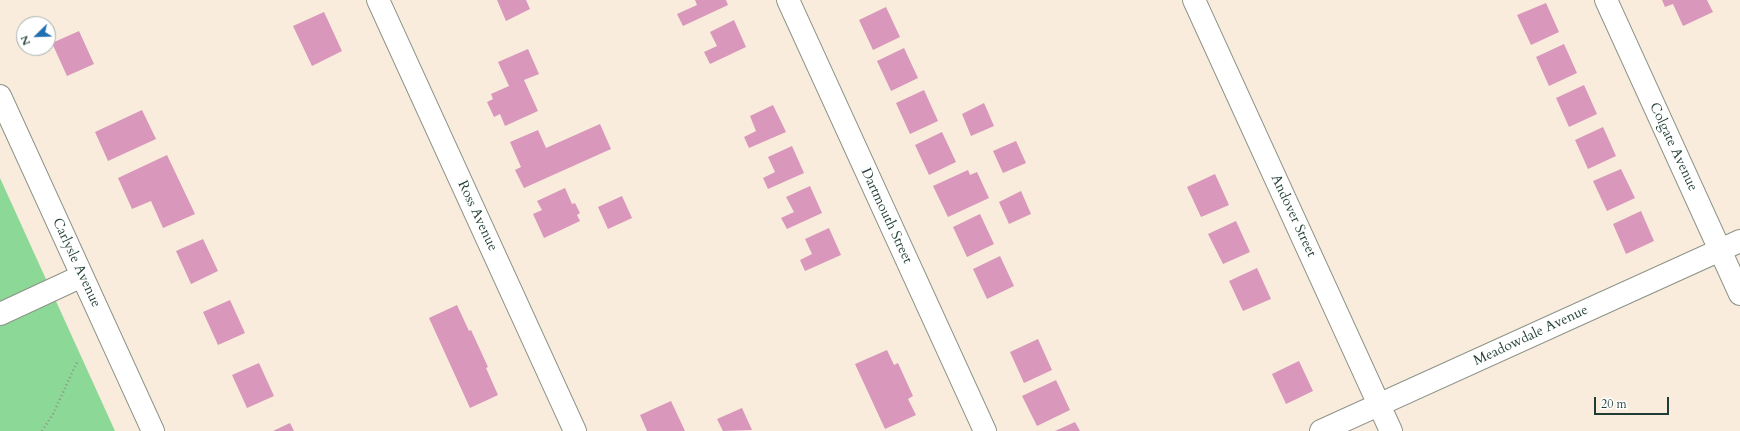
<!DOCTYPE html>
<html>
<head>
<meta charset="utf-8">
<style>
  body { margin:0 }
  #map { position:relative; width:1740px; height:431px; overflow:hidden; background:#f9ecdd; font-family:Cardo,serif }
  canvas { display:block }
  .north { position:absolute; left:16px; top:16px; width:40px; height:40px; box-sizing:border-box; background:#fff; border:1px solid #a5b1ae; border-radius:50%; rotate:247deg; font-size:11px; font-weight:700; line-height:16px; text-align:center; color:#1f3d34 }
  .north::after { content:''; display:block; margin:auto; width:14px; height:18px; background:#1f6fb2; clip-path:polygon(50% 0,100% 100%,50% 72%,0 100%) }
  .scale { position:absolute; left:1594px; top:397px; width:75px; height:18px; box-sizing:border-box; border:2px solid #1f3d34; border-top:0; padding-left:5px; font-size:12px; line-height:14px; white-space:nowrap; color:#1f3d34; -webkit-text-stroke:3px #fff; paint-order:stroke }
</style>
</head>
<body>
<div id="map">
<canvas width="1740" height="431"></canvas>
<div class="north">N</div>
<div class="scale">20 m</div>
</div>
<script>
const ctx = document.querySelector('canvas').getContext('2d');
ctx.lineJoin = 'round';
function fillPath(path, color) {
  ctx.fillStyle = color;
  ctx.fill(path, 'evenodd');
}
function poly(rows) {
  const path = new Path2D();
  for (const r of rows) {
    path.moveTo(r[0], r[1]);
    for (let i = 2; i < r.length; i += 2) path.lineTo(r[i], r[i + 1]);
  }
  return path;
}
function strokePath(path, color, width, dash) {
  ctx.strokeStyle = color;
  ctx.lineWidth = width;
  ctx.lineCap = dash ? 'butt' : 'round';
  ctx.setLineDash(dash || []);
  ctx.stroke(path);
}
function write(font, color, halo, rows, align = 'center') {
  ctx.font = font + ' Cardo,serif';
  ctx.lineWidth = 3.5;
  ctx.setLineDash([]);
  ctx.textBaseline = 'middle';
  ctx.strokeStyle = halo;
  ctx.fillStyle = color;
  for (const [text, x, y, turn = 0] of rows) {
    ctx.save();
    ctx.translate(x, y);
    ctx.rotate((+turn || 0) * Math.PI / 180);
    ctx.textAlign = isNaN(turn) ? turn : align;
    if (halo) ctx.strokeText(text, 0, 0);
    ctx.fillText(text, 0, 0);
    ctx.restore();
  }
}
fillPath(poly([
  [0,178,115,431,0,431]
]), '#8cd997');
fillPath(poly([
  [497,0,526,0,530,9,506,21],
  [695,0,726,0,728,5,683,26,677,14,697,5],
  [1662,0,1707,0,1713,12,1683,26,1673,4,1665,7],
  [1546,3,1559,32,1531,45,1517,15],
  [886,7,900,37,873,50,859,20],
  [324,12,342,51,312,66,293,26],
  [734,20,746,47,710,64,704,52,717,46,710,32],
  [79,31,94,64,67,76,52,43],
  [1564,44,1577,73,1549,86,1536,57],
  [904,48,918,78,891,91,877,61],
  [528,49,539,74,524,80,538,111,505,126,500,114,494,117,487,102,493,99,491,94,509,86,498,62],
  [1584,85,1597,114,1569,127,1556,98],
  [924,90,938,121,910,134,896,103],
  [984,103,994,126,971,136,962,114],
  [773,105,786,132,749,148,744,137,756,131,750,116],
  [142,110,156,139,108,161,95,132],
  [600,124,611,149,524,188,515,170,521,167,510,142,538,130,546,148],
  [1603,127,1616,156,1588,169,1575,140],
  [942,132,956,162,929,175,915,145],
  [1016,141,1026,163,1003,173,993,151],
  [792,146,804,173,768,189,763,178,775,172,768,157],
  [167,155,195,214,163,228,151,201,132,209,118,178],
  [1621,169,1635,198,1607,211,1593,181],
  [968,170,970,175,977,172,989,198,948,217,933,186],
  [1215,174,1229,205,1201,217,1187,187],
  [810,186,822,213,787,229,781,218,794,212,786,197],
  [565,188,572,204,575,203,580,213,577,215,580,221,544,238,533,214,542,210,537,201],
  [1021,191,1031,214,1009,224,999,202],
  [622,196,632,218,608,229,598,207],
  [1641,211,1654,241,1626,254,1613,224],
  [980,214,994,244,967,257,953,227],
  [1236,221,1250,252,1223,264,1208,234],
  [829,228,841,255,805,271,800,260,812,254,805,239],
  [203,239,218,271,191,284,176,251],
  [1000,256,1014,286,987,299,973,269],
  [1257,268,1271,299,1243,311,1229,281],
  [230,300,245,333,218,345,203,312],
  [457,305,469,331,471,330,488,367,486,368,498,395,470,408,429,318],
  [1038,339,1052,370,1024,383,1010,352],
  [887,350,894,365,898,363,913,396,908,399,916,415,885,429,855,364],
  [1299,361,1313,391,1286,404,1272,374],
  [259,363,274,396,247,408,232,375],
  [1056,380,1070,410,1037,426,1022,396],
  [671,401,685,431,647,431,640,415],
  [742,408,752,430,723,431,717,419],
  [1075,422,1080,431,1055,431],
  [290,423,294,431,273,431]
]), '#d897bb');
const minor = poly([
  [378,0,575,431],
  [788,0,985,431],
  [1194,0,1391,431],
  [1606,0,1740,294],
  [0,96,153,431],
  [0,314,82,276],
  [1321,431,1740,241]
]);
strokePath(minor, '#8c9488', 24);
strokePath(poly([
  [42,431,53,414,78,360]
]), '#8c9488', 2.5, [1, 3]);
strokePath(minor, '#fff', 22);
write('14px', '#1f3d34', '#fff', [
  ["Colgate Avenue",1673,147,65],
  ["Ross Avenue",477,216,65],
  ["Dartmouth Street",886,216,65],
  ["Andover Street",1293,216,65],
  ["Carlysle Avenue",76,263,65],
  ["Meadowdale Avenue",1531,336,-25]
]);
</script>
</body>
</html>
